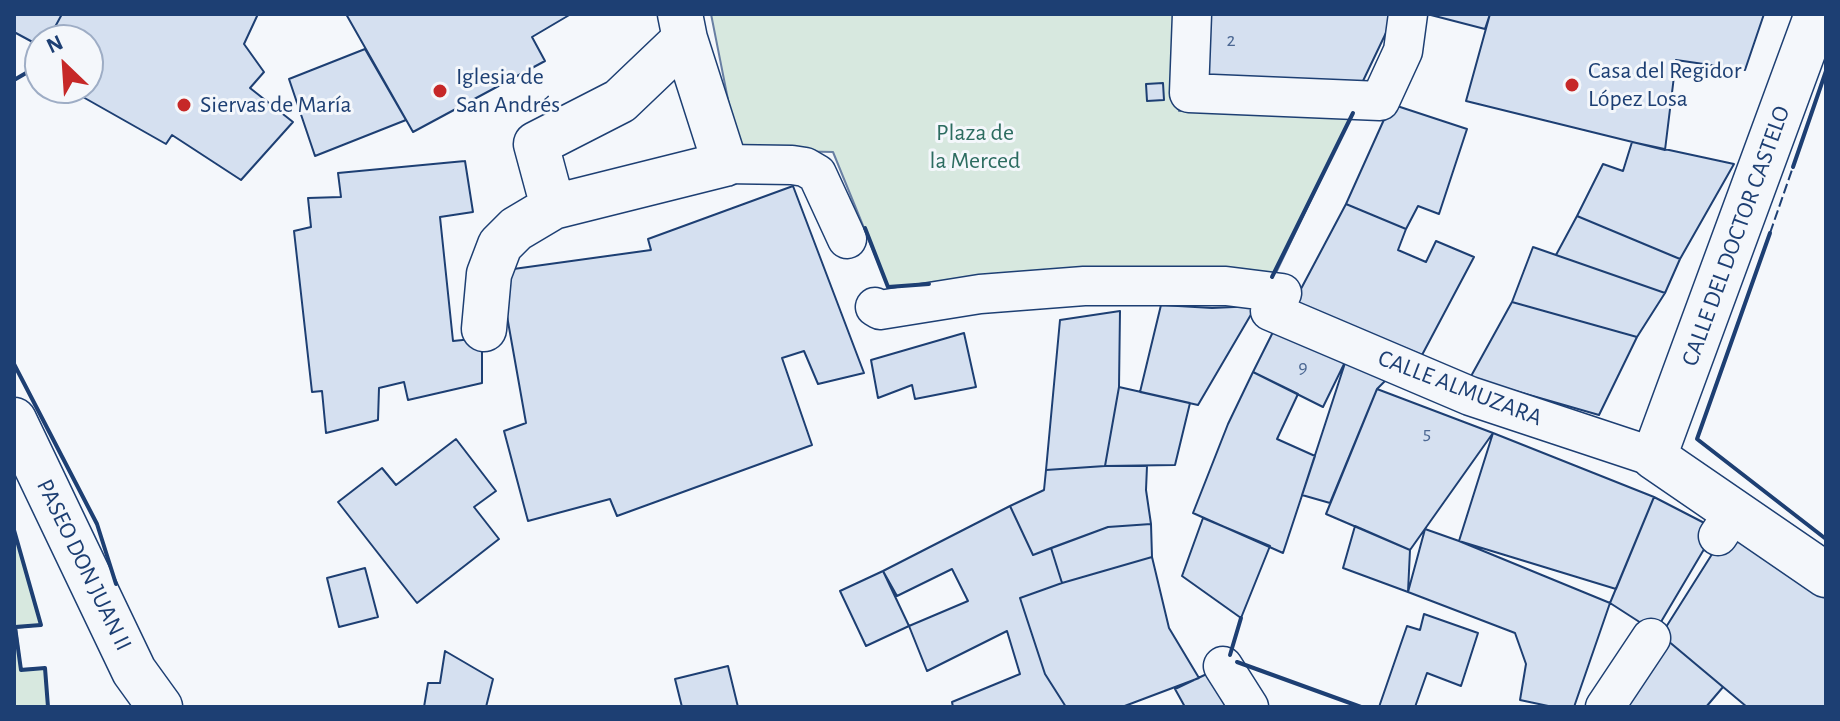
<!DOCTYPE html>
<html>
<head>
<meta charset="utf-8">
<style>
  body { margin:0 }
  #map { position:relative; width:1840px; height:721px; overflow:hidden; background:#f4f7fb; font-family:"Alegreya Sans",sans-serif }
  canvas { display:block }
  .frame { position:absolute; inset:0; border:16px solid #1d3f73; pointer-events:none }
  .north { position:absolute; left:24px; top:24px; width:80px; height:80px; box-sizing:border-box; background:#f4f7fb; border:2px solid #9eadc5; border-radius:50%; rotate:335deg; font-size:22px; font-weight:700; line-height:32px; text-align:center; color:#1d3f73 }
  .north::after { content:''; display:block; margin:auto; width:28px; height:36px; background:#c62828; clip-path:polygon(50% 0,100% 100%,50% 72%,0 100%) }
</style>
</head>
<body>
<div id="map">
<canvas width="1840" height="721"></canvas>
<div class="frame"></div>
<div class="north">N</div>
</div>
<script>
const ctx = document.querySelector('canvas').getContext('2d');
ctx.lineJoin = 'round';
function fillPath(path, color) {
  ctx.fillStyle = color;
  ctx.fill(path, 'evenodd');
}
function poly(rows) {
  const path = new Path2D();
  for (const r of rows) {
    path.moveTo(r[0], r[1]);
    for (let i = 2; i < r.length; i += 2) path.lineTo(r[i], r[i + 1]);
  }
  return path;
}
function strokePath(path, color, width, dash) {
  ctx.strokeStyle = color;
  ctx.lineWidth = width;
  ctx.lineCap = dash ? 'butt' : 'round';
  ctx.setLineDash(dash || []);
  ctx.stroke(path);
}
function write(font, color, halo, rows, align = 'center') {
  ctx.font = font + ' "Alegreya Sans",sans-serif';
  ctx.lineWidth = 6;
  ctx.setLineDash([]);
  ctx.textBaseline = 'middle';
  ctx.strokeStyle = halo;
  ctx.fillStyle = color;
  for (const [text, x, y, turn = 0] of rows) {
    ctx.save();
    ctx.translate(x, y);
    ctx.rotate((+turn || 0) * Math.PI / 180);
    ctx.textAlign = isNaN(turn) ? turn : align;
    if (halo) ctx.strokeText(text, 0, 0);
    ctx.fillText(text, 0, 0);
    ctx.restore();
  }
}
const green = poly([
  [711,14,1182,14,1179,111,1353,112,1274,277,1043,275,888,287,833,152,738,150,711,14],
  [14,530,41,625,16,628,21,669,45,668,48,707,14,707,14,530]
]);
fillPath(green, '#d7e8df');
strokePath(green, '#687fa3', 2);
const building = poly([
  [14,14,62,14,48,40,40,40,40,46,14,32,14,14],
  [62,14,258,14,244,44,264,72,250,88,293,122,241,180,172,135,166,144,67,88,88,88,88,40,48,40,62,14],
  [346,14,571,14,532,37,545,61,413,132,346,14],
  [1209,14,1395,14,1362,83,1208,75,1209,14],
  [1427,14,1490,14,1485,29,1427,14],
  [1490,14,1764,14,1745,70,1676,60,1665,150,1466,101,1490,14],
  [365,49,406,120,315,156,289,79,365,49],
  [1163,83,1164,100,1147,101,1146,84,1163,83],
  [1391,104,1467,129,1439,214,1418,206,1406,229,1346,204,1391,104],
  [1632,142,1734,164,1680,259,1577,216,1603,164,1623,171,1632,142],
  [465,161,473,212,440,217,453,341,482,338,482,383,408,400,404,382,379,388,378,420,326,433,322,391,312,392,294,231,311,227,308,198,341,197,338,173,465,161],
  [793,186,864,373,818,384,804,351,782,358,812,445,617,516,610,499,528,521,504,431,526,423,499,271,651,250,648,239,793,186],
  [1346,204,1406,229,1398,250,1426,262,1436,241,1474,257,1422,355,1294,302,1346,204],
  [1577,216,1680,259,1665,293,1556,255,1577,216],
  [1533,247,1556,255,1665,293,1637,337,1512,302,1533,247],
  [1512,302,1637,337,1599,415,1470,378,1512,302],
  [1161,305,1212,308,1256,306,1198,405,1140,392,1161,305],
  [1120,311,1119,387,1105,466,1046,470,1060,320,1120,311],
  [1276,326,1346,360,1323,407,1253,372,1276,326],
  [964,333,976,387,915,399,912,385,878,398,871,360,964,333],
  [1346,360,1389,377,1377,389,1330,503,1302,495,1346,360],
  [1253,372,1298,394,1277,439,1315,456,1283,553,1193,513,1228,424,1253,372],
  [1119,387,1190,403,1175,465,1105,466,1119,387],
  [1377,389,1493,433,1410,550,1326,514,1377,389],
  [1493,433,1654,497,1616,589,1459,541,1493,433],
  [456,439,496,491,474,507,499,539,417,603,338,502,382,468,396,485,456,439],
  [1105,466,1147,466,1146,490,1151,524,1108,527,1033,555,1010,506,1044,490,1046,470,1105,466],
  [1654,497,1716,529,1655,632,1610,603,1654,497],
  [1010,506,1033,555,1051,548,1062,583,1020,598,1045,674,1066,707,953,707,952,702,1020,674,1007,631,927,671,909,626,968,601,952,569,897,596,883,571,1010,506],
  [1203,518,1270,546,1241,618,1182,576,1203,518],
  [1151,524,1152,557,1062,583,1051,548,1108,527,1151,524],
  [1355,526,1410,550,1408,592,1343,568,1355,526],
  [1425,529,1459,541,1610,603,1574,707,1553,707,1520,700,1526,664,1515,633,1408,592,1425,529],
  [1726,532,1826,598,1826,707,1747,707,1661,635,1726,532],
  [1152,557,1169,628,1199,678,1122,707,1066,707,1045,674,1020,598,1062,583,1152,557],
  [365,568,378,617,339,627,327,578,365,568],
  [883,571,909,626,866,646,840,591,883,571],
  [1424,614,1478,633,1461,686,1427,673,1415,707,1379,707,1407,626,1420,630,1424,614],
  [1661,635,1723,687,1706,707,1612,707,1661,635],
  [445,651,493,679,486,707,424,707,428,683,440,683,445,651],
  [728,666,738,707,682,707,675,679,728,666],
  [1213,671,1236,707,1185,707,1175,689,1213,671]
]);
fillPath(building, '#d5e0f0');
strokePath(building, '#1d3f73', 2);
const pedestrian = poly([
  [1192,14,1189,93,1380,101,1403,51,1408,14],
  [725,164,792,165,805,167,817,174,847,239],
  [875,307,880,310,980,294,1084,286,1226,286,1282,293],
  [1270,311,1470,396,1654,457],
  [1718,536,1734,512],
  [1223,666,1249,707],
  [1605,707,1651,638]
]);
const minor = poly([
  [680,14,685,39,725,164,553,207,536,144,620,101,685,39],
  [1817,14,1654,457,1826,575],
  [484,329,489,274,500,245,516,229,553,207],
  [14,420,134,671,160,707]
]);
strokePath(pedestrian, '#1d3f73', 41);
strokePath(minor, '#1d3f73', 47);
strokePath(pedestrian, '#f4f7fb', 38);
strokePath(minor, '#f4f7fb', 44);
strokePath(poly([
  [1770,233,1793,167]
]), '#1d3f73', 2, [10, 4]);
strokePath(poly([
  [14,80,33,69],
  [1793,167,1826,71],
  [865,228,888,287,929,284],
  [1770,233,1697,439,1826,539],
  [1272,277,1353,113],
  [14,364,97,524,116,584],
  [14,530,41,625,15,627,21,670,45,668,48,707],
  [1230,655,1241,618],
  [1237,662,1361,707]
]), '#1d3f73', 4);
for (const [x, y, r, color] of [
  [1572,85,8,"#c62828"],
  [440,91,8,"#c62828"],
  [184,105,8,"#c62828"]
]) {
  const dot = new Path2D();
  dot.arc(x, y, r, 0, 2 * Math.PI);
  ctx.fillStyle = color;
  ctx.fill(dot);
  strokePath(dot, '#f4f7fb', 3);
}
write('20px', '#4b6792', null, [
  ["2",1231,40],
  ["9",1303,367],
  ["5",1427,433]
]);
write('24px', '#1d3f73', '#f4f7fb', [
  ["Casa del Regidor",1588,71],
  ["López Losa",1588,99],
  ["Iglesia de",456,77],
  ["San Andrés",456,105],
  ["Siervas de María",200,105]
], 'left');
write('24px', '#2c6c60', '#f4f7fb', [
  ["Plaza de",975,133],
  ["la Merced",975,161]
]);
write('24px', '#1d3f73', '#f4f7fb', [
  ["CALLE DEL DOCTOR CASTELO",1736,236,-70],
  ["CALLE ALMUZARA",1460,388,21],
  ["PASEO DON JUAN II",84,565,64]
]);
</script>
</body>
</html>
